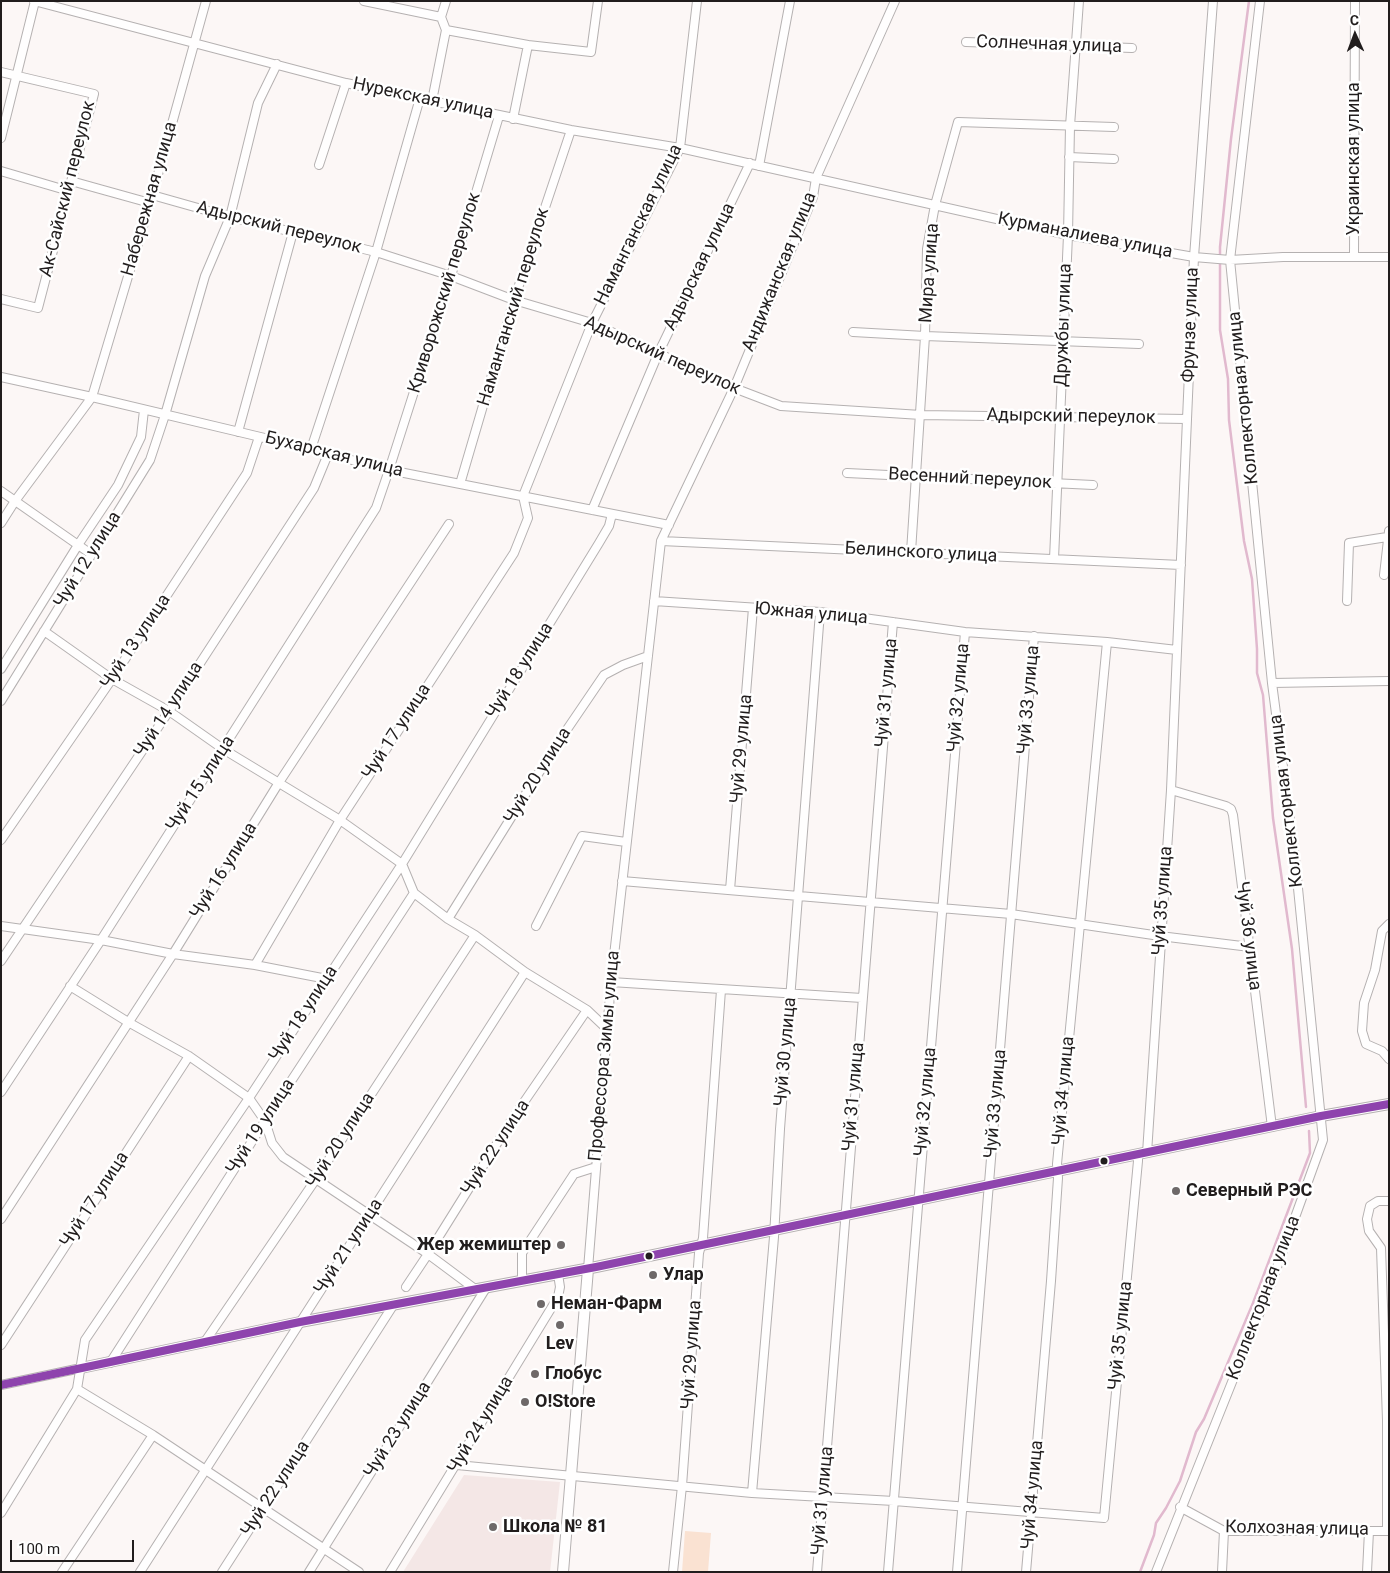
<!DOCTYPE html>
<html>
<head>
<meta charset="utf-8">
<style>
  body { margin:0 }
  #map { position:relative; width:1390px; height:1573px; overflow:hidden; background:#fcf7f6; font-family:Roboto,sans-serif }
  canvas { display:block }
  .frame { position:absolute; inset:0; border:2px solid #211d1d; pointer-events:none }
  .north { position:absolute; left:1330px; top:10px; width:50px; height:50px; -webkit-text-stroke:4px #fff; paint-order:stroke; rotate:358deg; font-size:14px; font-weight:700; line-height:20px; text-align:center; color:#211d1d }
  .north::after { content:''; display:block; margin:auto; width:18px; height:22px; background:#211d1d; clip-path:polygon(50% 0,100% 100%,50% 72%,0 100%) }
  .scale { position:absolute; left:10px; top:1540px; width:124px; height:22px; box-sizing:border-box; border:2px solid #211d1d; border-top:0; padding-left:6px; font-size:15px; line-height:18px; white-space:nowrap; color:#211d1d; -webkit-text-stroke:4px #fff; paint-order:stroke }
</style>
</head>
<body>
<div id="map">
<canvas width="1390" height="1573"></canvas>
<div class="frame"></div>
<div class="north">С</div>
<div class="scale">100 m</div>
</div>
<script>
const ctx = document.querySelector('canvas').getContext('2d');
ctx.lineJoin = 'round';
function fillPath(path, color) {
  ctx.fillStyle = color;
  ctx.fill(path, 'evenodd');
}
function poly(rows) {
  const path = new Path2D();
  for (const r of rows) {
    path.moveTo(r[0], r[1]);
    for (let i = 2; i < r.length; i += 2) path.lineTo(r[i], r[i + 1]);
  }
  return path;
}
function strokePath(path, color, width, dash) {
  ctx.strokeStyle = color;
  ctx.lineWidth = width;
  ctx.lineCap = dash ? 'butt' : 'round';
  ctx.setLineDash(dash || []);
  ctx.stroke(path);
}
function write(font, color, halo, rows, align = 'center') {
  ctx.font = font + ' Roboto,sans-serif';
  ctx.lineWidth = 5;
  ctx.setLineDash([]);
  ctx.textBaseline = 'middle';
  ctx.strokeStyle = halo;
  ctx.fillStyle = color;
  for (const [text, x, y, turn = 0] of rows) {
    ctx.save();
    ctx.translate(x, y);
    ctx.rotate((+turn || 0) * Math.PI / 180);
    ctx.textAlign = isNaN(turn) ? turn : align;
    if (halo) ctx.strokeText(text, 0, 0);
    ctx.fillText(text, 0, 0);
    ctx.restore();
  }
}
fillPath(poly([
  [464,1475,560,1482,550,1572,403,1572]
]), '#f4e7e6');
fillPath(poly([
  [685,1531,711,1533,708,1572,682,1572]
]), '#fae2d2');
strokePath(poly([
  [1249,1,1231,139,1220,247,1220,330,1228,379,1229,420,1244,541,1252,579,1257,649,1257,673,1263,695,1273,818,1292,949,1306,1107],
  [1140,1572,1154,1535,1156,1523,1166,1508,1180,1481,1196,1432,1204,1419,1253,1303,1310,1153,1309,1131]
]), '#e1b9ce', 2.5);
const minor = poly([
  [34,1,346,83,571,130,680,148,1068,235,1194,257,1230,260,1283,257,1389,257],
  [364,1,441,17,446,1],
  [441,17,446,30,528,45,591,52,598,1],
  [966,42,1132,48],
  [1,72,94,94,38,308,1,299],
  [432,101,446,30],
  [513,119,528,45],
  [1,138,35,1],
  [1069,157,1114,159],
  [319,165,346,83],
  [759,166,790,1],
  [1,171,69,191],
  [71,181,150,203],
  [152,195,230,217,376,252,451,276,514,300,592,323,734,388,781,406,921,415,1187,419],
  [1354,257,1355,1],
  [853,332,925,336,1139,344],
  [1,377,92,397,311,449,389,470,669,525],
  [238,432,293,232],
  [311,449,376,252,420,98],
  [847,473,1093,485],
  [460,484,514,300,571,130],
  [1,491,91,554],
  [592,510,658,354,750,163],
  [1,523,15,501,92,397,150,203,206,1],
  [661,541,1181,565],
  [911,552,925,336,927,249,935,205,958,122,1114,127],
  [1054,559,1068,235,1070,126,1079,1],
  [1384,575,1389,531],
  [654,601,820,612,965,632,1107,642,1177,650],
  [1347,601,1349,543,1387,537],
  [44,631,112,679,169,711,223,749,340,820,402,864,414,893,448,919,475,935,525,972,587,1010,606,1028],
  [1,669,78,545,118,485,141,437,144,410],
  [1272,683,1389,681],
  [1,701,150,460,165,415,205,276,230,217,258,103,277,64],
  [1171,790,1226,806,1231,809,1233,815,1272,1127],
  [1,840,112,679,247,473,259,437],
  [622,881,1011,914,1160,936,1250,947],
  [730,890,753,608],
  [448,919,553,750,604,675,623,665,648,656],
  [1389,924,1382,931,1375,970,1364,1003,1362,1031,1366,1044,1382,1051,1389,1059],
  [1,926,101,940,173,954,255,965,327,979],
  [536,926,582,836,626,842],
  [1,961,169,711,314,488,328,454],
  [255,965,340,820,514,553,528,518,523,496,592,323,680,148,697,1],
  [611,982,862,998],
  [70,986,128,1022,189,1056,249,1098,265,1121,272,1143,283,1157,428,1254,475,1289],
  [1,1092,101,940,376,508,389,470,451,276,499,116],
  [1147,1153,1171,790,1194,257,1213,1],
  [1,1219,173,954,278,784,449,524],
  [588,1269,611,982,661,541,734,388,813,197,816,178,895,1],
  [522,1281,522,1253,574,1174,596,1167],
  [406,1287,428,1254,511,1121,587,1010],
  [204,1343,316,1179,475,935],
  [1,1345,189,1056],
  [110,1363,265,1121,414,893],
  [1,1385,81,1368],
  [77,1389,153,1435,359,1572],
  [457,1465,752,1493,894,1501,1104,1518,1138,1161,1138,1155],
  [752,1493,774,1237,780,1129,820,612],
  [1180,1507,1224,1531,1389,1531],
  [1,1513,77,1389,85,1340,249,1098,402,864,599,543,609,526,612,514],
  [1387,1531,1387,1420,1381,1248,1369,1231,1367,1219,1370,1206,1378,1201,1389,1201],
  [62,1572,153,1435],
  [140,1572,525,972],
  [222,1572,394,1304],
  [309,1572,486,1288],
  [390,1572,558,1297,560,1287,558,1274],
  [673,1572,682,1486,699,1253,703,1238,721,990],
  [817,1572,893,622],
  [888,1572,965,632],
  [957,1572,1034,636],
  [1026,1572,1051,1281,1058,1178,1057,1164,1107,642],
  [1156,1572,1268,1292,1323,1140,1295,858,1272,683,1230,260,1260,1],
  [1222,1572,1224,1531],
  [1367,1572,1369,1531]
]);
const tertiary = poly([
  [81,1368,300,1322,596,1267,1321,1116,1389,1104],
  [563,1572,588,1269]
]);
strokePath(minor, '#b5b1b1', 10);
strokePath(tertiary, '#b5b1b1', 12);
strokePath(minor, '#fffefe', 8);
strokePath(tertiary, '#fffefe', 10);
strokePath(poly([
  [1,1385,300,1322,596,1267,1321,1116,1389,1104]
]), '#8e44ad', 8);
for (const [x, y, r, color] of [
  [1104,1161,4.5,"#211d1d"],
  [1176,1191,5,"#6e6969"],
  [561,1245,5,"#6e6969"],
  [649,1256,4.5,"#211d1d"],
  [653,1275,5,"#6e6969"],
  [541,1304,5,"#6e6969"],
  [560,1325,5,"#6e6969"],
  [535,1374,5,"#6e6969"],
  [525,1402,5,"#6e6969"],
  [493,1527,5,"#6e6969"]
]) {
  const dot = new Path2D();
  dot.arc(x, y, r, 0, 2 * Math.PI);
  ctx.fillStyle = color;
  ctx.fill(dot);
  strokePath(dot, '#fff', 2);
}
write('18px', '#211d1d', '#fff', [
  ["Солнечная улица",1049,45,2],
  ["Нурекская улица",423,99,12],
  ["Украинская улица",1354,159,-90],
  ["Ак-Сайский переулок",68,189,-76],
  ["Набережная улица",150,199,-74],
  ["Наманганская улица",639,225,-64],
  ["Адырский переулок",279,228,14],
  ["Курманалиева улица",1085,236,11],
  ["Адырская улица",700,267,-64],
  ["Андижанская улица",780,272,-68],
  ["Мира улица",930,273,-86],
  ["Криворожский переулок",445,293,-73],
  ["Наманганский переулок",514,307,-73],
  ["Дружбы улица",1064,325,-88],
  ["Фрунзе улица",1191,325,-88],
  ["Адырский переулок",662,356,24],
  ["Коллекторная улица",1244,398,-96],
  ["Адырский переулок",1071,417,1],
  ["Бухарская улица",334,455,14],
  ["Весенний переулок",970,479,3],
  ["Белинского улица",921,553,3],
  ["Чуй 12 улица",88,560,-58],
  ["Южная улица",811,614,5],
  ["Чуй 13 улица",136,642,-56],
  ["Чуй 18 улица",520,671,-58],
  ["Чуй 31 улица",887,693,-85],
  ["Чуй 32 улица",959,698,-85],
  ["Чуй 33 улица",1029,700,-85],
  ["Чуй 14 улица",169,710,-57],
  ["Чуй 17 улица",397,732,-57],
  ["Чуй 29 улица",742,749,-85],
  ["Чуй 20 улица",538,776,-58],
  ["Чуй 15 улица",201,784,-57],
  ["Коллекторная улица",1287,801,-97],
  ["Чуй 16 улица",224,871,-58],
  ["Чуй 35 улица",1163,901,-86],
  ["Чуй 36 улица",1248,936,83],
  ["Чуй 18 улица",304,1014,-57],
  ["Чуй 30 улица",786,1052,-85],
  ["Профессора Зимы улица",605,1056,-85],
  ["Чуй 34 улица",1064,1091,-85],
  ["Чуй 31 улица",854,1097,-85],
  ["Чуй 32 улица",926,1102,-85],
  ["Чуй 33 улица",996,1104,-85],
  ["Чуй 19 улица",261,1127,-57],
  ["Чуй 20 улица",341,1141,-57],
  ["Чуй 22 улица",496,1148,-57],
  ["Чуй 17 улица",95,1200,-57],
  ["Чуй 21 улица",349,1247,-57],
  ["Коллекторная улица",1264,1298,-69],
  ["Чуй 35 улица",1121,1336,-84],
  ["Чуй 29 улица",692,1355,-86],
  ["Чуй 24 улица",481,1425,-59],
  ["Чуй 23 улица",398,1430,-58],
  ["Чуй 22 улица",276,1489,-57],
  ["Чуй 34 улица",1033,1495,-85],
  ["Чуй 31 улица",823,1501,-85],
  ["Колхозная улица",1297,1529,1]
]);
write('bold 18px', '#211d1d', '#fff', [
  ["Северный РЭС",1186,1191],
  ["Жер жемиштер",551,1245,"right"],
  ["Улар",663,1275],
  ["Неман-Фарм",551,1304],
  ["Lev",560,1344,"center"],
  ["Глобус",545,1374],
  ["O!Store",535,1402],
  ["Школа № 81",503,1527]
], 'left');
</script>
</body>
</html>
